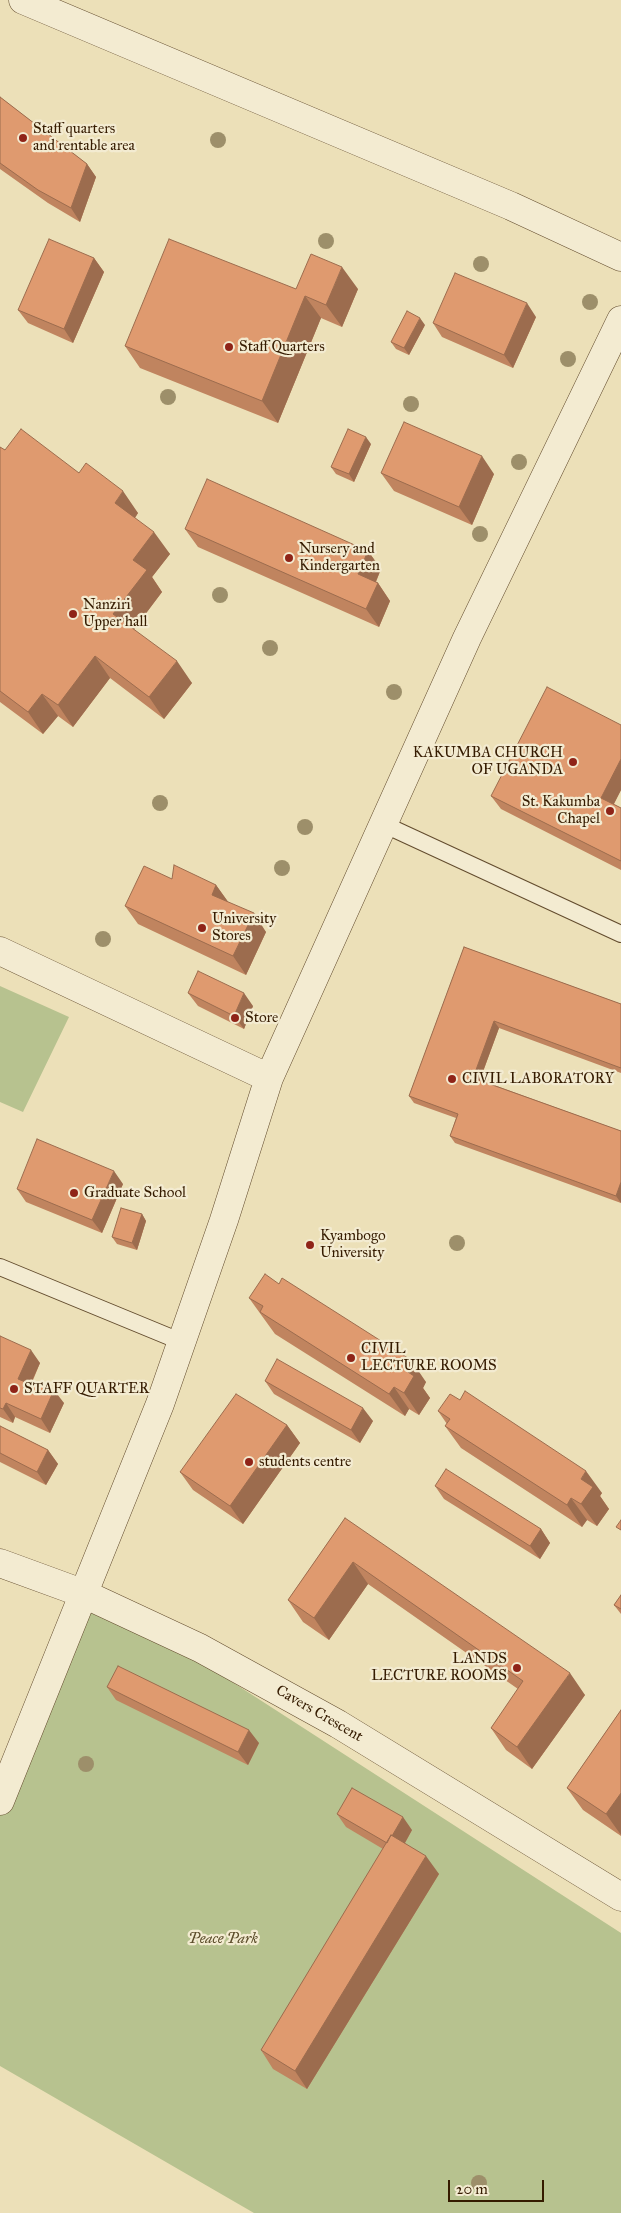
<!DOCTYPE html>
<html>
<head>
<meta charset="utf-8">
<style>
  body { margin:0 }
  #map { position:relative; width:621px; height:2213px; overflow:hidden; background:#ece0b8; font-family:"IM FELL Great Primer",serif }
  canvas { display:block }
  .scale { position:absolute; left:448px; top:2180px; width:96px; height:22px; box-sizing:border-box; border:2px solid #351b00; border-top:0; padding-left:6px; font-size:15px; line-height:18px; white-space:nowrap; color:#351b00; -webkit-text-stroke:4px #f3ebd1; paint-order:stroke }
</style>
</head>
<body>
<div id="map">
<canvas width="621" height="2213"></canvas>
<div class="scale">20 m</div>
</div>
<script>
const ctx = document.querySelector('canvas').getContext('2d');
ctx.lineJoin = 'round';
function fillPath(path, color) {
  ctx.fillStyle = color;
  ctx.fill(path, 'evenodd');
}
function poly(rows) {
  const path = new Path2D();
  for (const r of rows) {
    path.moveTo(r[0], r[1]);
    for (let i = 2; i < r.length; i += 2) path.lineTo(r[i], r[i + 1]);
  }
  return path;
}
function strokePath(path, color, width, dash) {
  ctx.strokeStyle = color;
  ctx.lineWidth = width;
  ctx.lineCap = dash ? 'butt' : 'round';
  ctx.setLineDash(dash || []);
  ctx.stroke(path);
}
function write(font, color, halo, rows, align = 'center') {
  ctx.font = font + ' "IM FELL Great Primer",serif';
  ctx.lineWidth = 4.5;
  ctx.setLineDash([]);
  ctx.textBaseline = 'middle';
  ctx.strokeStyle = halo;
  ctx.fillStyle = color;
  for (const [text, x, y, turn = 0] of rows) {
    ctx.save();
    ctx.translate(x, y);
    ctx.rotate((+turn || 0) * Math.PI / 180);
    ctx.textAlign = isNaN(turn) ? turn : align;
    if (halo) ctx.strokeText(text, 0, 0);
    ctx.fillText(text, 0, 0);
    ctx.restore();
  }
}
fillPath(poly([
  [0,986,69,1017,23,1112,0,1102],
  [82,1585,621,1933,621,2213,254,2213,0,2066,0,1797]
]), '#b7c28f');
const lane = poly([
  [383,824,621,934],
  [0,1267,182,1342]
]);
const street = poly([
  [23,0,511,206,621,257],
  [0,951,269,1078],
  [0,1563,82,1593,200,1648,338,1724,621,1897],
  [0,1801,160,1404,224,1220,269,1078,467,638,621,320]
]);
strokePath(lane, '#634c2e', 18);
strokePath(street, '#634c2e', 29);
strokePath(lane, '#f3ebd1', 16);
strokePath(street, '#f3ebd1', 28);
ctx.fillStyle = '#9d8f6a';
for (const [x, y] of [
  [218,140],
  [326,241],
  [481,264],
  [590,302],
  [568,359],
  [168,397],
  [411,404],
  [519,462],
  [480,534],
  [220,595],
  [270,648],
  [394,692],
  [160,803],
  [305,827],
  [282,868],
  [103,939],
  [457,1243],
  [86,1764],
  [479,2183]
]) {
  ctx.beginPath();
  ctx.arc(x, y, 8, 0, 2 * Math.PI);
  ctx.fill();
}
fillPath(poly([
  [0,97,87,164,96,177,80,222,48,203,0,169],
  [94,258,104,272,73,343,28,323,18,310],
  [296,289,358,289,342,327,321,318,278,423,140,368,125,346],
  [536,317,513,368,442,337,433,323],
  [425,325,409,355,396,349,391,342],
  [371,444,354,482,336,474,331,467],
  [0,447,5,450,79,473,138,513,135,518,170,554,152,577,162,592,134,629,192,683,164,719,110,678,73,727,58,716,43,734,0,702],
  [381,473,494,474,472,525,394,491],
  [185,529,368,551,381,569,376,582,378,583,390,601,379,627,198,547],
  [621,725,621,790,614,804,621,808,621,870,501,809,491,796],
  [172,879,216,885,228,902,266,932,246,975,138,924,125,906],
  [464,947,621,1004,621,1073,499,1028,480,1080,621,1131,621,1203,455,1143,450,1136,456,1118,414,1103,409,1096],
  [188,993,253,1006,244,1029,198,1006],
  [123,1184,102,1233,26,1202,17,1189],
  [142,1214,146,1221,137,1250,117,1244,112,1237],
  [249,1298,426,1382,423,1388,430,1398,419,1415,409,1409,405,1416,275,1334],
  [0,1336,40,1363,31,1385,64,1403,50,1433,15,1417,13,1423,0,1417],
  [265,1381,373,1421,360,1443,274,1394],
  [438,1411,602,1493,600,1496,609,1509,597,1526,587,1520,582,1527,461,1448,445,1426,447,1424],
  [287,1425,300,1443,243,1524,193,1490,180,1472],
  [0,1426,48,1450,58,1464,46,1485,0,1462],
  [435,1486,541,1529,550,1543,540,1559,444,1499],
  [345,1518,585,1695,532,1769,506,1750,491,1728,518,1689,368,1584,329,1640,303,1622,288,1600],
  [621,1595,621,1614,614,1605],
  [107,1687,259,1743,248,1765,116,1700],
  [621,1710,621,1836,583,1810,567,1788],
  [337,1814,412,1830,405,1843,439,1874,307,2089,273,2069,261,2050,383,1849,346,1827]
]), '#c0845f');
fillPath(poly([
  [87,164,96,177,80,222,71,208],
  [94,258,104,272,73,343,64,329],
  [342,267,358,289,342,327,326,305],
  [305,296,321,318,278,423,262,401],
  [527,303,536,317,513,368,504,355],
  [420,318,425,325,409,355,404,348],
  [366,437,371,444,354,482,349,474],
  [482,456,494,474,472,525,459,507],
  [123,491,138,513,130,525,115,503],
  [154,532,170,554,152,577,162,592,129,636,113,614,133,560],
  [368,551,381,569,371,593,358,574],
  [378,583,390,601,379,627,366,609],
  [95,656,110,678,73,727,58,705],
  [177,661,192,683,164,719,149,697],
  [42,694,58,716,43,734,28,712],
  [621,759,621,790,610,811,601,798],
  [216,885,229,903,212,895],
  [254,913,266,932,246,975,233,956],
  [244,993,253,1006,244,1029,234,1016],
  [494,1021,499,1028,478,1085,473,1078],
  [114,1171,123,1184,102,1233,92,1220],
  [621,1182,621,1203,616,1196],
  [142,1214,146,1221,137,1250,132,1243],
  [31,1350,40,1363,27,1392,18,1379],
  [411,1360,426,1382,423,1388,430,1398,419,1415,404,1393,405,1370],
  [394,1387,409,1409,405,1416,389,1394],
  [54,1390,64,1403,50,1433,41,1419],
  [6,1403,15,1417,13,1423,3,1409],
  [363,1408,373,1421,360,1443,351,1430],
  [287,1425,300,1443,243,1524,230,1506],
  [48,1450,58,1464,46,1485,37,1472],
  [586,1471,602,1493,600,1496,609,1509,597,1526,581,1504,581,1479],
  [571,1498,587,1520,582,1527,567,1505],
  [541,1529,550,1543,540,1559,530,1546],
  [353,1562,368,1584,329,1640,314,1618],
  [570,1673,585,1695,532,1769,517,1747],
  [249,1730,259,1743,248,1765,238,1752],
  [621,1793,621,1835,606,1814],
  [403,1817,412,1830,397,1857,388,1843],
  [426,1856,439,1874,307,2089,295,2071]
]), '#9c6c4e');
const building = poly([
  [0,97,87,164,71,208,38,190,0,163,0,97],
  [49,239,94,258,64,329,18,310,49,239],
  [169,239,296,289,311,254,342,267,326,305,305,296,262,401,125,346,169,239],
  [455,273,527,303,504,355,433,323,455,273],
  [407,311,420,318,404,348,391,342,407,311],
  [404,422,482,456,459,507,381,473,404,422],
  [21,429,79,473,86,463,123,491,115,503,154,532,133,560,147,570,113,614,177,661,149,697,95,656,58,705,42,694,28,712,0,691,0,447,5,450,21,429],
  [348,429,366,437,349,474,331,467,348,429],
  [207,479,368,551,358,574,378,583,366,609,185,529,207,479],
  [547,687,621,725,621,759,601,798,621,808,621,861,491,796,547,687],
  [174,865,216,885,212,895,254,913,233,956,125,906,144,866,172,879,174,865],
  [464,947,621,1004,621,1068,494,1021,473,1078,621,1131,621,1182,616,1196,450,1136,458,1114,409,1096,464,947],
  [198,971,244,993,234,1016,188,993,198,971],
  [37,1139,114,1171,92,1220,17,1189,37,1139],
  [121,1208,142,1214,132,1243,112,1237,121,1208],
  [265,1274,279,1284,282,1278,411,1360,405,1370,414,1376,404,1393,394,1387,389,1394,260,1312,263,1306,249,1298,265,1274],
  [0,1336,31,1350,18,1379,35,1386,37,1382,54,1390,41,1419,6,1403,3,1409,0,1408,0,1336],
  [277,1359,363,1408,351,1430,265,1381,277,1359],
  [465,1391,586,1471,581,1479,593,1487,581,1504,571,1498,567,1505,445,1426,450,1419,438,1411,450,1394,460,1400,465,1391],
  [236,1394,287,1425,230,1506,180,1472,236,1394],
  [0,1426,48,1450,37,1472,0,1453,0,1426],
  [446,1469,541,1529,530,1546,435,1486,446,1469],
  [345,1518,570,1673,517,1747,491,1728,523,1681,353,1562,314,1618,288,1600,345,1518],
  [621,1520,621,1530,616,1527,621,1520],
  [621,1595,621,1609,614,1605,621,1595],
  [118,1666,249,1730,238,1752,107,1687,118,1666],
  [621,1710,621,1793,606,1814,567,1788,621,1710],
  [352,1788,403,1817,392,1836,391,1835,387,1843,337,1814,352,1788],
  [391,1835,426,1856,295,2071,261,2050,391,1835]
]);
fillPath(building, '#df9a6f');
strokePath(building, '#9c6c4e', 1);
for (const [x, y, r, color] of [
  [23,138,5,"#8f2418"],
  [229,347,5,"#8f2418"],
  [289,558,5,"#8f2418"],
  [73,614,5,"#8f2418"],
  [573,762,5,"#8f2418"],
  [610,811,5,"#8f2418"],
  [202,928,5,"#8f2418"],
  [235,1018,5,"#8f2418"],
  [452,1079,5,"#8f2418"],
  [74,1193,5,"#8f2418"],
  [310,1245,5,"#8f2418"],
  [351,1358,5,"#8f2418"],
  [14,1389,5,"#8f2418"],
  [249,1462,5,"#8f2418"],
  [517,1668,5,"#8f2418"]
]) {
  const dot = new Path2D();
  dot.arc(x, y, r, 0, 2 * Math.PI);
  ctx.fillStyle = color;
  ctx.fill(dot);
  strokePath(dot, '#f3ebd1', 2);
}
write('15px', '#351b00', '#f3ebd1', [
  ["Staff quarters",33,129],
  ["and rentable area",33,146],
  ["Staff Quarters",239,347],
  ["Nursery and",299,549],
  ["Kindergarten",299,566],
  ["Nanziri",83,605],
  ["Upper hall",83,622],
  ["KAKUMBA CHURCH",563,753,"right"],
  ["OF UGANDA",563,770,"right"],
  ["St. Kakumba",600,802,"right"],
  ["Chapel",600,819,"right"],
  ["University",212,919],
  ["Stores",212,936],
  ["Store",245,1018],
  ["CIVIL LABORATORY",462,1079],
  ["Graduate School",84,1193],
  ["Kyambogo",320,1236],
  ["University",320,1253],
  ["CIVIL",361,1349],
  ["LECTURE ROOMS",361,1366],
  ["STAFF QUARTER",24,1389],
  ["students centre",259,1462],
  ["LANDS",507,1659,"right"],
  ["LECTURE ROOMS",507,1676,"right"]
], 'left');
write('15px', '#351b00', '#f3ebd1', [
  ["Cavers Crescent",319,1714,30]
]);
write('italic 15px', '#5c4d2b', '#f3ebd1', [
  ["Peace Park",223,1939]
]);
</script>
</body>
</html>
